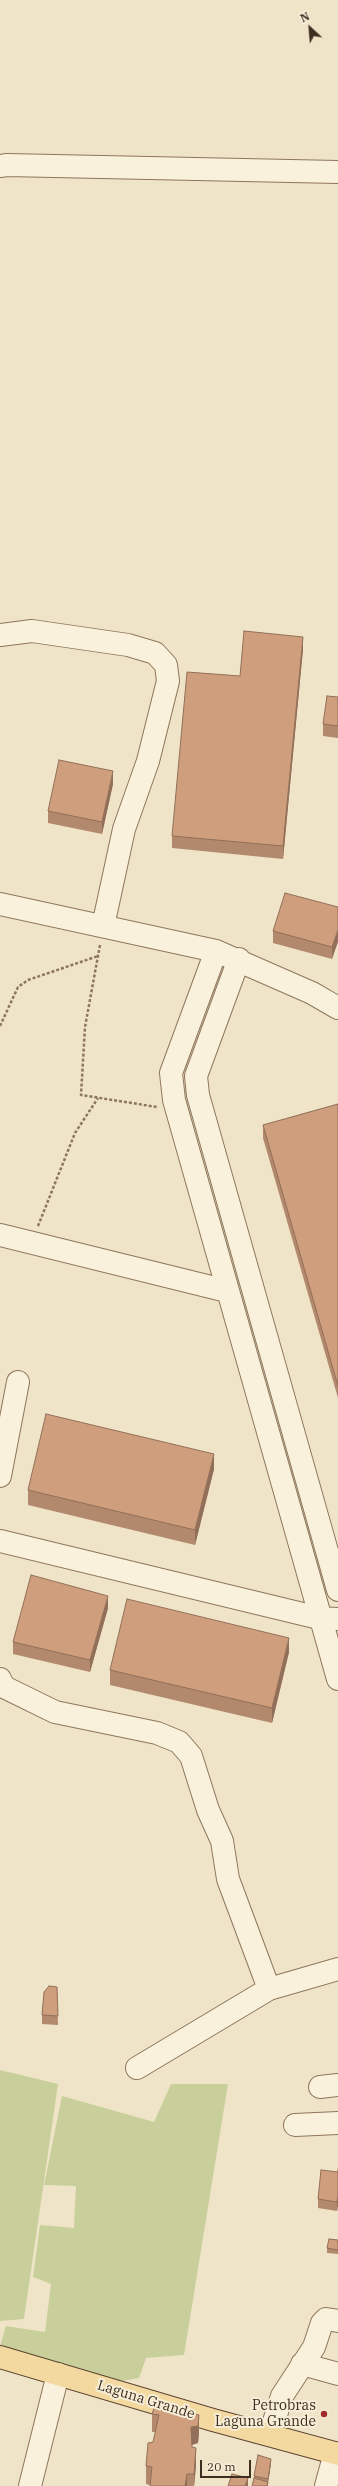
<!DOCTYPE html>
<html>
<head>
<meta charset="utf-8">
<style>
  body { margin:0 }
  #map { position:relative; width:338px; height:2486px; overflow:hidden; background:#f0e4c8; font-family:"IBM Plex Serif",serif }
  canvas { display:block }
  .north { position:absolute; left:290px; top:8px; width:40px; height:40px; -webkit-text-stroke:3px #f7eed8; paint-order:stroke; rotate:334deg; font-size:11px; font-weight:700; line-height:16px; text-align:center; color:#3d2e20 }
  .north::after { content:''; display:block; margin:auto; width:14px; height:18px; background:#3d2e20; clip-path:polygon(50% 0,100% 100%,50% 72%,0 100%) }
  .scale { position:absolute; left:200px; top:2460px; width:51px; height:18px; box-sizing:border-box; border:2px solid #3d2e20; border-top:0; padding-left:5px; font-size:12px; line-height:14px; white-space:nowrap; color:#3d2e20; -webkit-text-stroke:3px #f7eed8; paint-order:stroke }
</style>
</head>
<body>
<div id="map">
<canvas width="338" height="2486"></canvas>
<div class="north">N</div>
<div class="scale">20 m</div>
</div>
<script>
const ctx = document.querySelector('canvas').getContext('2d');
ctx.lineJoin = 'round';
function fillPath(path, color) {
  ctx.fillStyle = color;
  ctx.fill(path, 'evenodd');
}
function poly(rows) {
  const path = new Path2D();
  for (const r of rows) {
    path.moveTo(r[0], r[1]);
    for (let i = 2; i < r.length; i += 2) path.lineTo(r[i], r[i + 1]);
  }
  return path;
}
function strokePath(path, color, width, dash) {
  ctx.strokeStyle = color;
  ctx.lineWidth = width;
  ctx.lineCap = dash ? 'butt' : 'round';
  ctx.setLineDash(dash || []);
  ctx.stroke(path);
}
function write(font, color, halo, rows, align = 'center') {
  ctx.font = font + ' "IBM Plex Serif",serif';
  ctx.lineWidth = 4;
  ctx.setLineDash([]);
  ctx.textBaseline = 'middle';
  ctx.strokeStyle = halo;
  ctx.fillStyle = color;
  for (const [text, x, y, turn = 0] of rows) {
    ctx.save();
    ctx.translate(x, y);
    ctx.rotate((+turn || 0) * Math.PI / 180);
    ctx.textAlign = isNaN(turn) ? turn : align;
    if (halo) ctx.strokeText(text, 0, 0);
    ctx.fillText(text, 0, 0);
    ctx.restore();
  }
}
fillPath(poly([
  [0,2070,58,2084,24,2319,0,2321],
  [171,2084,228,2084,184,2355,146,2358,139,2378,115,2382,0,2346,6,2326,45,2332,51,2284,33,2277,40,2225,74,2228,76,2186,44,2185,62,2096,154,2122]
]), '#c9cf9b');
const minor = poly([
  [0,166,7,165,338,172],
  [0,635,32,631,128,645,155,653,166,665,168,681,148,761,124,829,103,926],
  [0,904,216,951,312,993,338,1008],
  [216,951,171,1073,174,1100,338,1679],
  [239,959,196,1076,198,1095,338,1590],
  [0,1235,227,1291],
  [0,1476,18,1382],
  [0,1541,319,1618,338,1619],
  [0,1679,4,1687,55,1712,157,1733,179,1742,191,1756,208,1810,222,1841,228,1879,269,1989,137,2068],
  [269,1989,338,1969],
  [320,2087,338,2085],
  [295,2125,338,2123],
  [302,2364,338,2374],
  [270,2434,282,2396,314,2347,322,2323,326,2319,338,2321],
  [30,2486,58,2374],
  [326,2486,335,2453]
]);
const major = poly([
  [0,2357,213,2420,338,2454]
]);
strokePath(minor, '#8d765c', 24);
strokePath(major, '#5b4430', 24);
strokePath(poly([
  [100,945,85,1027,81,1095,157,1107],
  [0,1026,18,987,28,980,98,956],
  [38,1226,75,1133,98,1098]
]), '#8d765c', 2.5, [3, 2]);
strokePath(minor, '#faf1dc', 22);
strokePath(major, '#f3d9a0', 22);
fillPath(poly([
  [303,649,283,859,172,848,172,836],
  [338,697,338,738,323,736,323,724],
  [113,784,102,834,48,823,48,811],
  [338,907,332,959,273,943,273,931],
  [338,1104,338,1398,263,1138,263,1125],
  [214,1469,195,1545,28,1505,28,1490],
  [108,1608,90,1672,13,1654,13,1642],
  [289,1652,272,1723,110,1685,110,1670],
  [57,1987,58,2025,42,2024,42,2015],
  [338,2167,338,2205,337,2211,318,2208,318,2199,337,2172],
  [338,2240,338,2254,327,2253,327,2248],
  [155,2405,199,2433,198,2443,192,2445,196,2466,194,2486,150,2486,150,2485,146,2484,146,2466,153,2442,156,2432,152,2432,152,2414],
  [271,2463,268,2482,268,2486,254,2480,254,2476]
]), '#b2896c');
fillPath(poly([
  [303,637,303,649,283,859,283,846],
  [113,771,113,784,102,834,102,822],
  [338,930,338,942,332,959,332,947],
  [214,1454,214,1469,195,1545,195,1530],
  [108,1596,108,1608,90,1672,90,1660],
  [289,1638,289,1652,272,1723,272,1708],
  [338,2196,338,2205,337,2211,337,2202],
  [199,2415,199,2433,198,2443,191,2445,191,2427],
  [196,2448,196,2466,194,2486,194,2474],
  [271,2459,271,2463,268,2483,268,2486,267,2486],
  [187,2474,187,2486,185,2486],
  [248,2478,248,2486,245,2486]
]), '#916f58');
const building = poly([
  [244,631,303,637,283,846,172,836,187,672,240,676,244,631],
  [327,696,338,697,338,726,323,724,327,696],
  [59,760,113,771,102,822,48,811,59,760],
  [285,893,338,907,338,930,332,947,273,931,285,893],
  [338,1104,338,1386,263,1125,338,1104],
  [46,1414,214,1454,195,1530,28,1490,46,1414],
  [31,1575,108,1596,90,1660,13,1642,31,1575],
  [127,1599,289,1638,272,1708,110,1670,127,1599],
  [49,1986,57,1987,58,2016,42,2015,44,1992,49,1986],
  [321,2170,338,2172,338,2196,337,2202,318,2199,321,2170],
  [329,2239,338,2240,338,2250,327,2248,329,2239],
  [155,2405,199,2415,198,2426,191,2427,192,2447,196,2448,194,2474,187,2474,185,2486,150,2486,152,2467,146,2466,148,2443,153,2442,159,2415,152,2414,155,2405],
  [258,2455,271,2459,268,2479,254,2476,258,2455],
  [232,2474,248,2478,245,2486,228,2486,232,2474],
  [254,2478,268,2482,267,2486,252,2486,254,2478]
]);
fillPath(building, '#cf9f7d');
strokePath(building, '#916f58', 1);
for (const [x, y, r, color] of [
  [324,2414,4,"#9e2a2b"]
]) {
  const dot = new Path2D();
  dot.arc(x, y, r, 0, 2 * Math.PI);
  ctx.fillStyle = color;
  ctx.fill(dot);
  strokePath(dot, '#f7eed8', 1.5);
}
write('14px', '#3d2e20', '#f7eed8', [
  ["Laguna Grande",146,2400,17]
]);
write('14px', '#3d2e20', '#f7eed8', [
  ["Petrobras",316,2406],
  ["Laguna Grande",316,2422]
], 'right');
</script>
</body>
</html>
